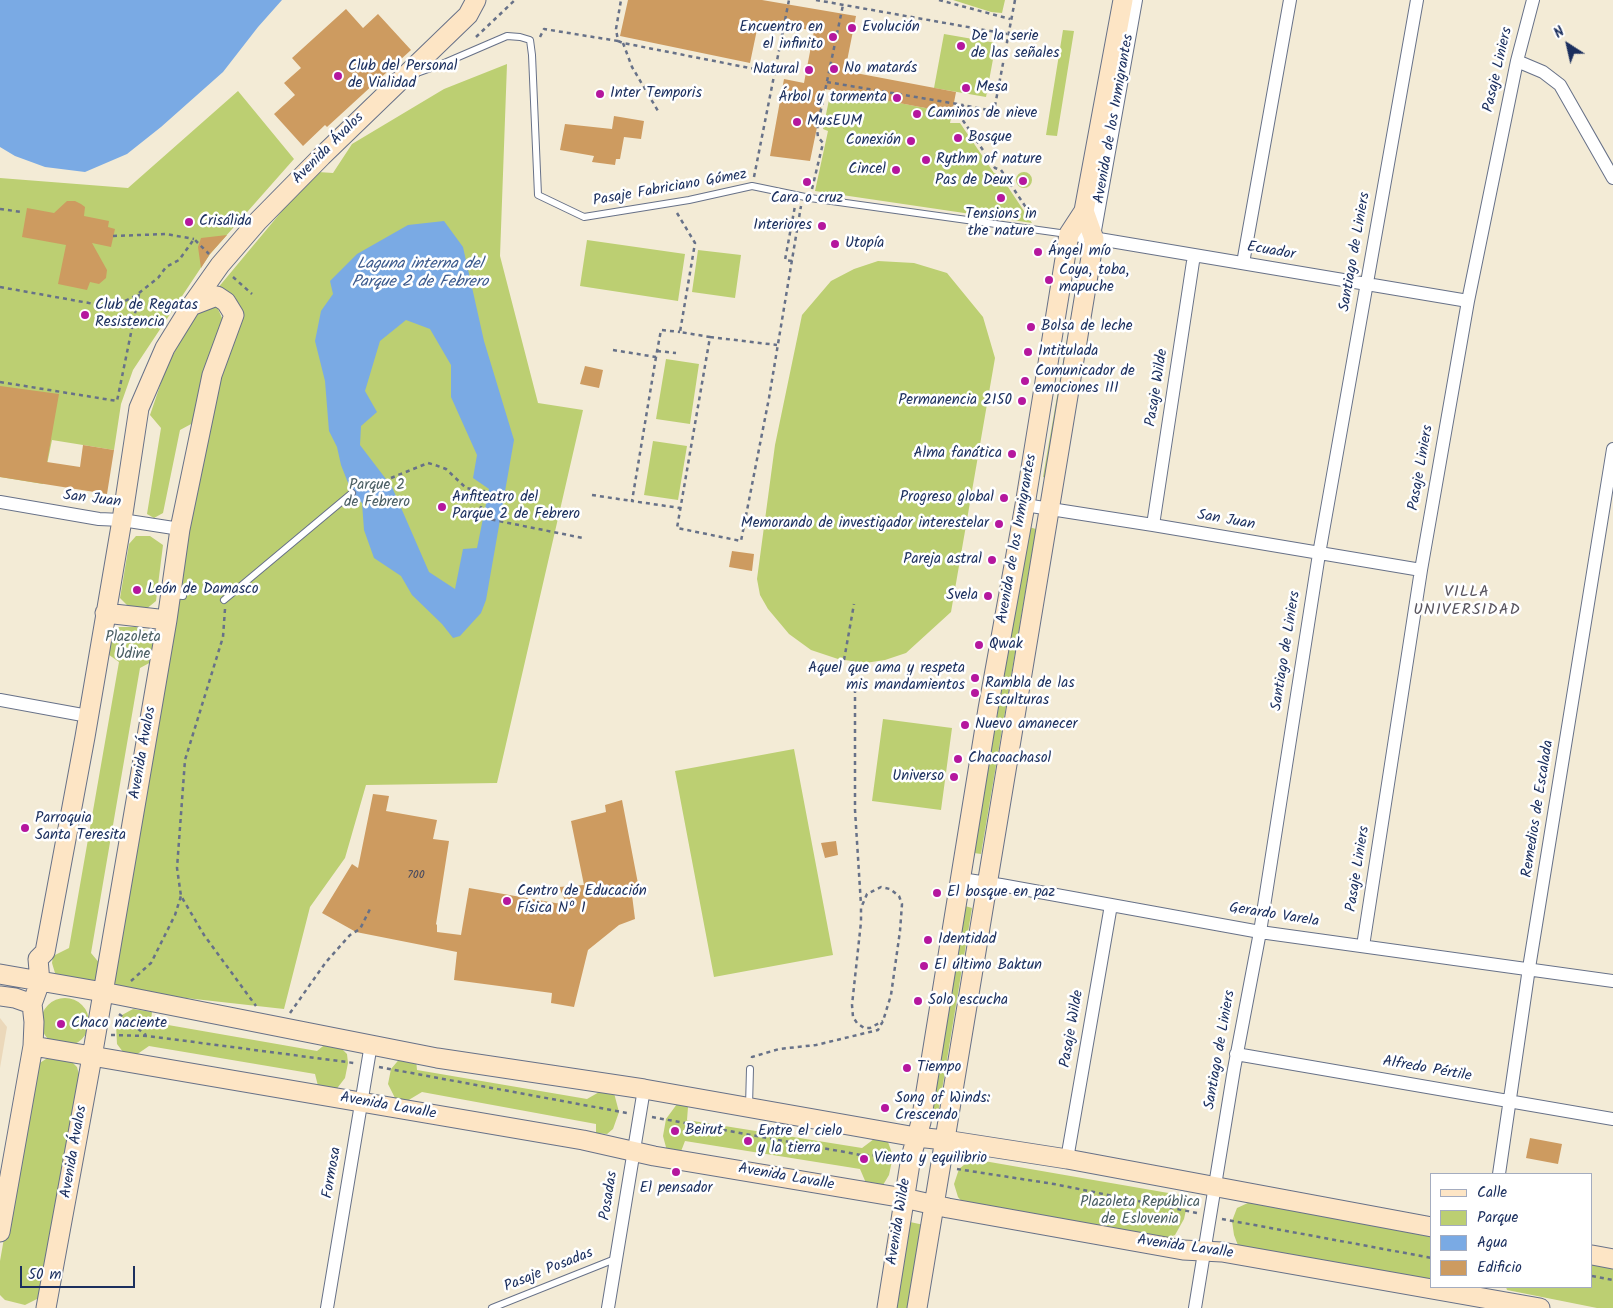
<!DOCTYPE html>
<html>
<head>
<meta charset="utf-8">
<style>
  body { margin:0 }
  #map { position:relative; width:1613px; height:1308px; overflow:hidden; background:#f3ebd6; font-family:Kalam,sans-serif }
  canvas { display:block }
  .legend { position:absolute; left:1430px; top:1173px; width:162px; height:115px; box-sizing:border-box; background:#fff; border:1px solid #a4acbf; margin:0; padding:6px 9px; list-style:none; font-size:15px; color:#1b2f5e }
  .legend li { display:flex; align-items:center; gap:10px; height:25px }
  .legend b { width:25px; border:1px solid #a4acbf }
  .north { position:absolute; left:1543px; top:20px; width:50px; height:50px; -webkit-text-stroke:4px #fff; paint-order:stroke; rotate:325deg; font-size:14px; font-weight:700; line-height:20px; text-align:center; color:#1b2f5e }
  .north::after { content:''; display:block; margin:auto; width:18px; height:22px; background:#1b2f5e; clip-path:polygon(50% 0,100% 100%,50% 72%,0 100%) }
  .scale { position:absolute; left:20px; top:1266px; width:115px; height:22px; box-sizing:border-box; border:2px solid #1b2f5e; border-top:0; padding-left:6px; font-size:15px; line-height:18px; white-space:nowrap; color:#1b2f5e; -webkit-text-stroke:4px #fff; paint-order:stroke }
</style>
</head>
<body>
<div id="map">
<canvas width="1613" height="1308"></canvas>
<ul class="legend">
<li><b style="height:6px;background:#fde5c5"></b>Calle</li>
<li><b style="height:14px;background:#bccf72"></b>Parque</li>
<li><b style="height:14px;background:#7aaae4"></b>Agua</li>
<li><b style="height:14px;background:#cd9b60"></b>Edificio</li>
</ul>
<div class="north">N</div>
<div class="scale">50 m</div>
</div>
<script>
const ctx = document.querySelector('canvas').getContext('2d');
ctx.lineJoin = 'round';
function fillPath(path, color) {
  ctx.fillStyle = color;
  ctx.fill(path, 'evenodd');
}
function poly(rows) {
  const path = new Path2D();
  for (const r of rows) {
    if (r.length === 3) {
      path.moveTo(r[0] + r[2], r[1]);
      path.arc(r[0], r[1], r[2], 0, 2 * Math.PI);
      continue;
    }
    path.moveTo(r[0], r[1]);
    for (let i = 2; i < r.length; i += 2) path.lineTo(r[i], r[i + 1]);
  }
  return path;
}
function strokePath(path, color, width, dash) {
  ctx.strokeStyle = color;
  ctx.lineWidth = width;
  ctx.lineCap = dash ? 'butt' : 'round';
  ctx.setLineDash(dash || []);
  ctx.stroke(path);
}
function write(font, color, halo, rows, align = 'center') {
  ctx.font = font + ' Kalam,sans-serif';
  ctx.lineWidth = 5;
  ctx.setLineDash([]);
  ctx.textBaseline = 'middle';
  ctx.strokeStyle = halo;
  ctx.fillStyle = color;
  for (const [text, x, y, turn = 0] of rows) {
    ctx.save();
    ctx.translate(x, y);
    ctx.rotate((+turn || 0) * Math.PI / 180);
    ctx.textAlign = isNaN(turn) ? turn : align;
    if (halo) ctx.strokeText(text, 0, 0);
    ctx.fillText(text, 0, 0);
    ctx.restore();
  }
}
fillPath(poly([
  [0,1018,7,1027,0,1068]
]), '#ebd8ba');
fillPath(poly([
  [953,0,1005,0,1002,13,991,12],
  [1063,30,1074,31,1057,136,1046,135],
  [944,34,996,43,986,97,934,88],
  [507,64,500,256,538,403,583,410,497,783,366,785,345,858,310,907,284,1009,114,990,109,979,213,381,241,311,235,297,217,289,297,193,318,172,333,173,352,144,444,89],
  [831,90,952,113,950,123,960,123,994,173,1000,175,1032,223,815,191,828,131,823,129],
  [238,91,294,159,210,254,133,370,121,404,114,450,52,440,43,484,0,477,0,178,128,188],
  [1024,180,8],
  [587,240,685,254,678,301,580,286],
  [698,250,741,255,735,298,692,292],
  [878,261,914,263,947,273,983,317,995,358,951,612,906,653,885,660,865,663,838,659,811,650,789,634,768,609,760,595,757,579,775,445,802,315,831,281,854,269],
  [1078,276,1085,277,1047,478,1043,477],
  [207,305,217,307,223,320,193,423,180,430,163,513,154,518,147,514,161,428,150,415,166,368,194,315],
  [666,359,699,364,690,424,656,419],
  [653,441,687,446,678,500,644,495],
  [1029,527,1036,529,981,854,974,853],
  [136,536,150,536,163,545,156,601,145,610,131,609,120,598,129,544],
  [119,627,136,627,155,634,153,661,140,668,91,953,101,965,99,980,88,986,62,982,55,973,52,963,53,956,69,948,119,662,105,652,108,636],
  [883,719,952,728,941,810,872,801],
  [794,749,833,955,714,977,675,771],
  [965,906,972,908,938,1114,931,1113],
  [65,1022,24],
  [133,1009,152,1012,151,1022,317,1051,328,1042,340,1047,347,1054,348,1063,345,1078,335,1091,319,1090,315,1074,149,1046,136,1055,123,1052,117,1044,116,1025,122,1015],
  [402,1056,416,1059,417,1070,587,1099,601,1091,614,1093,619,1112,613,1129,607,1134,596,1133,596,1124,422,1092,407,1101,395,1098,388,1084,391,1069],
  [55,1057,71,1061,77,1067,80,1078,41,1297,25,1305,5,1300,0,1295,0,1261,33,1073,38,1064,46,1059],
  [677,1104,688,1107,687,1120,862,1148,874,1139,888,1142,893,1156,889,1175,883,1185,866,1183,860,1169,685,1141,680,1154,667,1151,663,1136,666,1119],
  [970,1160,984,1161,1180,1195,1186,1210,1184,1219,1175,1235,1161,1240,964,1204,958,1197,954,1184,959,1169],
  [1250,1202,1432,1237,1432,1283,1239,1248,1234,1235,1232,1221,1237,1208],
  [910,1222,924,1225,909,1308,896,1308],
  [1592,1262,1613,1266,1613,1308,1597,1308,1507,1290,1506,1287,1592,1287]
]), '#bccf72');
fillPath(poly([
  [0,0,282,0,258,27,223,72,161,127,127,154,85,172,45,167,15,156,0,147],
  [444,221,463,247,484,341,514,440,486,600,481,613,460,636,453,638,442,624,412,595,401,576,374,558,364,530,362,503,352,493,341,465,337,447,329,431,325,381,315,341,321,311,333,294,330,281,357,254,408,225],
  [406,320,430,329,451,365,451,397,477,455,473,478,489,489,477,548,463,549,455,589,429,572,392,487,360,445,361,426,377,412,365,391,380,341]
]), '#7aaae4');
fillPath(poly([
  [628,0,762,0,856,16,845,71,956,92,952,113,825,89,810,161,770,156,784,79,804,83,814,31,759,20,750,63,620,36],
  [346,9,363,28,378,14,411,50,327,127,325,125,303,146,274,114,295,95,284,83,301,68,292,58],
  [614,116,644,121,641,139,624,137,620,159,616,159,615,165,592,162,594,156,560,150,565,124,612,129],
  [67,201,75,201,81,204,85,207,84,216,109,221,108,227,115,229,111,247,92,243,107,270,106,278,99,284,90,282,87,290,58,284,66,245,22,237,27,208,54,213],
  [227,235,210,254,201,268,198,247,201,238],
  [585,366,603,370,599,388,580,384],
  [0,386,59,394,47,462,80,467,83,445,114,450,107,494,0,477],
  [732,551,754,554,752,571,729,567],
  [373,794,389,796,386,811,437,820,433,839,449,841,436,924,437,925,437,932,461,935,469,888,567,905,559,887,584,885,571,821,606,812,605,805,622,800,640,894,632,895,635,919,619,925,588,950,574,1007,551,1003,552,993,454,980,457,952,356,932,322,913,352,864,358,868],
  [836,841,838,855,825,858,821,843],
  [1530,1138,1562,1144,1558,1164,1526,1158]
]), '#cd9b60');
const lane = poly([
  [417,73,442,64,507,36,520,37,530,40,532,55,538,195,584,217,689,200,752,186,810,198,1067,234],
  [172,595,183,596],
  [224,600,352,493],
  [749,1106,750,1069],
  [492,1308,615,1259]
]);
const street = poly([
  [1517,61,1543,72,1560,85,1613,178],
  [1069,234,1468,301],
  [1094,236,1136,0],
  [1243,263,1290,0],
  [0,502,99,519,122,520,180,529],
  [1025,505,1153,525,1421,570],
  [1153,525,1194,255],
  [0,700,88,716],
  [961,879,1001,885,1260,932,1613,981],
  [1363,946,1421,570,1468,301,1517,61,1533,0],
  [1236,1054,1613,1119],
  [1067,1159,1111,905],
  [1499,1174,1529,968,1613,449],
  [327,1308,371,1044],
  [608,1308,644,1089],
  [1195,1308,1234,1069,1260,932,1319,554,1417,0]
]);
const secondary = poly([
  [105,613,167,620],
  [0,974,103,992,437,1058,644,1089,916,1137,945,1140,1067,1159,1432,1227],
  [0,996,15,998,32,1004],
  [33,1046,583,1140,654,1156,904,1198,948,1208,1183,1250,1222,1252,1540,1308],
  [0,1232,33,1046,34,1022,32,1004,40,982,38,959,45,952,85,737,122,520,139,408,165,348,191,306,220,265,258,221,322,156,468,15,476,0],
  [1592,1255,1613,1259],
  [46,1308,92,1057,167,620,180,529,212,375,234,315,226,302,217,296,191,306],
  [887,1308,911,1157,921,1122,988,709,1025,505,1069,234,1084,211,1123,0],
  [917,1308,1094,239,1084,211]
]);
strokePath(lane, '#677188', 8);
strokePath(street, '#677188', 14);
strokePath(secondary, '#677188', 21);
strokePath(poly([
  [816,0,1007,34],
  [939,0,1010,19],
  [1015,0,994,111,963,105,962,119,995,168,1001,170,1033,218],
  [476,37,515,0],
  [540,37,544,29,618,41,616,29,621,0],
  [618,41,623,43,775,73],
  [623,43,632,67,658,111],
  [827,82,963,105],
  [754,177,789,0],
  [812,189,823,143,818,137,817,129,843,5],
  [0,209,22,212],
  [677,213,695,243,680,332,710,337,677,528,741,541,769,398,801,206],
  [113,236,166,234,194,239],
  [792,261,785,260,795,206],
  [233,277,252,294],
  [0,287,89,303,115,306,135,296,158,278,166,267,179,260,194,239,209,254],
  [710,337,777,345],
  [613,350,656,357,661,330,680,332],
  [657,351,676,353],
  [656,357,632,501,680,508],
  [0,382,117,401,139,294],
  [391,478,428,463,435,465,446,469,466,488,484,491,479,517,583,538],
  [592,495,632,501],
  [225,609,223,637,185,760,177,868,181,896,204,935,256,1006],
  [844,660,854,604],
  [855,689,855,810,861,905],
  [131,981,151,963,175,915,181,896],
  [290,1013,326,962,350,935,360,929,370,909],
  [119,1014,146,1035],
  [111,1035,148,1036,354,1063],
  [752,1058,752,1057,779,1049,816,1045,878,1030,883,1021,891,995,900,931,902,904,899,896,890,889,881,887,867,894,861,908,861,922,852,1005,853,1017,857,1023,864,1028,870,1028,883,1021],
  [379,1067,627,1113],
  [652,1117,861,1155,896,1156],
  [957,1169,1054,1184,1197,1213],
  [1222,1219,1432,1258],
  [1592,1276,1613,1280]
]), '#677188', 2.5, [4, 4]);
strokePath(lane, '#fff', 6);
strokePath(street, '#fff', 12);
strokePath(secondary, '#fde5c5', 19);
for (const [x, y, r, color] of [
  [852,28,5,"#b5179e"],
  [833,37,5,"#b5179e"],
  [961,46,5,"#b5179e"],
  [834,69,5,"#b5179e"],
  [809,70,5,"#b5179e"],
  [338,76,5,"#b5179e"],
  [966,88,5,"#b5179e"],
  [600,94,5,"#b5179e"],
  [897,98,5,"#b5179e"],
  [917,114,5,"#b5179e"],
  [797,122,5,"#b5179e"],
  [958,138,5,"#b5179e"],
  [911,141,5,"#b5179e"],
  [926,160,5,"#b5179e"],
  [896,170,5,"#b5179e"],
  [1023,181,5,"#b5179e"],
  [807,182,5,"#b5179e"],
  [1001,198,5,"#b5179e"],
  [189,222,5,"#b5179e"],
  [822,226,5,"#b5179e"],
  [835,244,5,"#b5179e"],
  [1038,252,5,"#b5179e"],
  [1049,280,5,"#b5179e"],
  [85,315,5,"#b5179e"],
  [1031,327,5,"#b5179e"],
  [1028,352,5,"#b5179e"],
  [1025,381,5,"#b5179e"],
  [1022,401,5,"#b5179e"],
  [1012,454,5,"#b5179e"],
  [1004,498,5,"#b5179e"],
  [442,507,5,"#b5179e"],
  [999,524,5,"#b5179e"],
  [992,560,5,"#b5179e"],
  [137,590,5,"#b5179e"],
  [988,596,5,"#b5179e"],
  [979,645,5,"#b5179e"],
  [975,678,5,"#b5179e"],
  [975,693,5,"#b5179e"],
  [965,725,5,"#b5179e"],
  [958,759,5,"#b5179e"],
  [954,777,5,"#b5179e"],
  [25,828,5,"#b5179e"],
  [937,893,5,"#b5179e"],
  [507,901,5,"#b5179e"],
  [928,940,5,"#b5179e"],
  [924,966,5,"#b5179e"],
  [918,1001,5,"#b5179e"],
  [61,1024,5,"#b5179e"],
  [907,1068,5,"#b5179e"],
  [885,1108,5,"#b5179e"],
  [675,1131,5,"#b5179e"],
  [748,1141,5,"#b5179e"],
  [864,1159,5,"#b5179e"],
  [676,1172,5,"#b5179e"]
]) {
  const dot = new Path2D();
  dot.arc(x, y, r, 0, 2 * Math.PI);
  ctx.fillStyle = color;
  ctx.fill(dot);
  strokePath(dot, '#fff', 2);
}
write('12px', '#484a5e', null, [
  ["700",416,876]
]);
write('15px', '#1b2f5e', '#fff', [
  ["Encuentro en",823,28,"right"],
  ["el infinito",823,45,"right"],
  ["Evolución",862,28],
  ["De la serie",971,37],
  ["de las señales",971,54],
  ["Club del Personal",348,67],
  ["de Vialidad",348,84],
  ["No matarás",844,69],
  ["Natural",799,70,"right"],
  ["Mesa",976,88],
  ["Inter Temporis",610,94],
  ["Árbol y tormenta",887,98,"right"],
  ["Caminos de nieve",927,114],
  ["MusEUM",807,122],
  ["Bosque",968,138],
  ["Conexión",901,141,"right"],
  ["Rythm of nature",936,160],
  ["Cincel",886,170,"right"],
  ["Pas de Deux",1013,181,"right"],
  ["Cara o cruz",807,199,"center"],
  ["Tensions in",1001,215,"center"],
  ["the nature",1001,232,"center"],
  ["Crisálida",199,222],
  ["Interiores",812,226,"right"],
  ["Utopía",845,244],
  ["Ángel mío",1048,252],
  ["Coya, toba,",1059,271],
  ["mapuche",1059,288],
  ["Club de Regatas",95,306],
  ["Resistencia",95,323],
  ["Bolsa de leche",1041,327],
  ["Intitulada",1038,352],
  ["Comunicador de",1035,372],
  ["emociones III",1035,389],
  ["Permanencia 2150",1012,401,"right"],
  ["Alma fanática",1002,454,"right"],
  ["Anfiteatro del",452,498],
  ["Parque 2 de Febrero",452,515],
  ["Progreso global",994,498,"right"],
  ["Memorando de investigador interestelar",989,524,"right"],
  ["Pareja astral",982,560,"right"],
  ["León de Damasco",147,590],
  ["Svela",978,596,"right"],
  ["Qwak",989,645],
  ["Aquel que ama y respeta",965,669,"right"],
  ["mis mandamientos",965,686,"right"],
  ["Rambla de las",985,684],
  ["Esculturas",985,701],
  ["Nuevo amanecer",975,725],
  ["Chacoachasol",968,759],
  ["Universo",944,777,"right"],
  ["Parroquia",35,819],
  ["Santa Teresita",35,836],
  ["Centro de Educación",517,892],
  ["Física Nº 1",517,909],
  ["El bosque en paz",947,893],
  ["Identidad",938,940],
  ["El último Baktun",934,966],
  ["Solo escucha",928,1001],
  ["Chaco naciente",71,1024],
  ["Tiempo",917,1068],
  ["Song of Winds:",895,1099],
  ["Crescendo",895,1116],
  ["Beirut",685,1131],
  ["Entre el cielo",758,1132],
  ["y la tierra",758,1149],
  ["Viento y equilibrio",874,1159],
  ["El pensador",676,1189,"center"]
], 'left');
write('15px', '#1b2f5e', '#fff', [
  ["Pasaje Liniers",1499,70,-77],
  ["Avenida de los Inmigrantes",1115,119,-80],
  ["Avenida Ávalos",329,149,-45],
  ["Pasaje Fabriciano Gómez",670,189,-10],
  ["Ecuador",1271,252,10],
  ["Santiago de Liniers",1356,252,-80],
  ["Pasaje Wilde",1158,388,-81],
  ["Pasaje Liniers",1422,468,-80],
  ["San Juan",92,500,7],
  ["San Juan",1226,521,10],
  ["Avenida de los Inmigrantes",1018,539,-80],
  ["Santiago de Liniers",1287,651,-81],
  ["Avenida Ávalos",144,753,-80],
  ["Remedios de Escalada",1539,809,-81],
  ["Pasaje Liniers",1359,869,-81],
  ["Gerardo Varela",1274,916,9],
  ["Pasaje Wilde",1073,1029,-80],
  ["Santiago de Liniers",1221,1050,-80],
  ["Alfredo Pértile",1427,1070,10],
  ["Avenida Lavalle",388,1107,10],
  ["Avenida Ávalos",75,1152,-80],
  ["Formosa",333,1173,-80],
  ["Avenida Lavalle",786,1178,10],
  ["Posadas",610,1196,-81],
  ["Avenida Wilde",900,1222,-81],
  ["Avenida Lavalle",1185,1248,8],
  ["Pasaje Posadas",549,1271,-22]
]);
write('15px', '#4b5f64', '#fff', [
  ["Parque 2",377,486],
  ["de Febrero",377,503],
  ["Plazoleta",133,638],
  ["Údine",133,655],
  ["Plazoleta República",1140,1203],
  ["de Eslovenia",1140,1220]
]);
write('italic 16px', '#3c5a8d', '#fff', [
  ["Laguna interna del",420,265],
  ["Parque 2 de Febrero",420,283]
]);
ctx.letterSpacing = '1px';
write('16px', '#59555f', '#fff', [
  ["VILLA",1467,593],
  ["UNIVERSIDAD",1467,611]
]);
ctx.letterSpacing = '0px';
</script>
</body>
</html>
